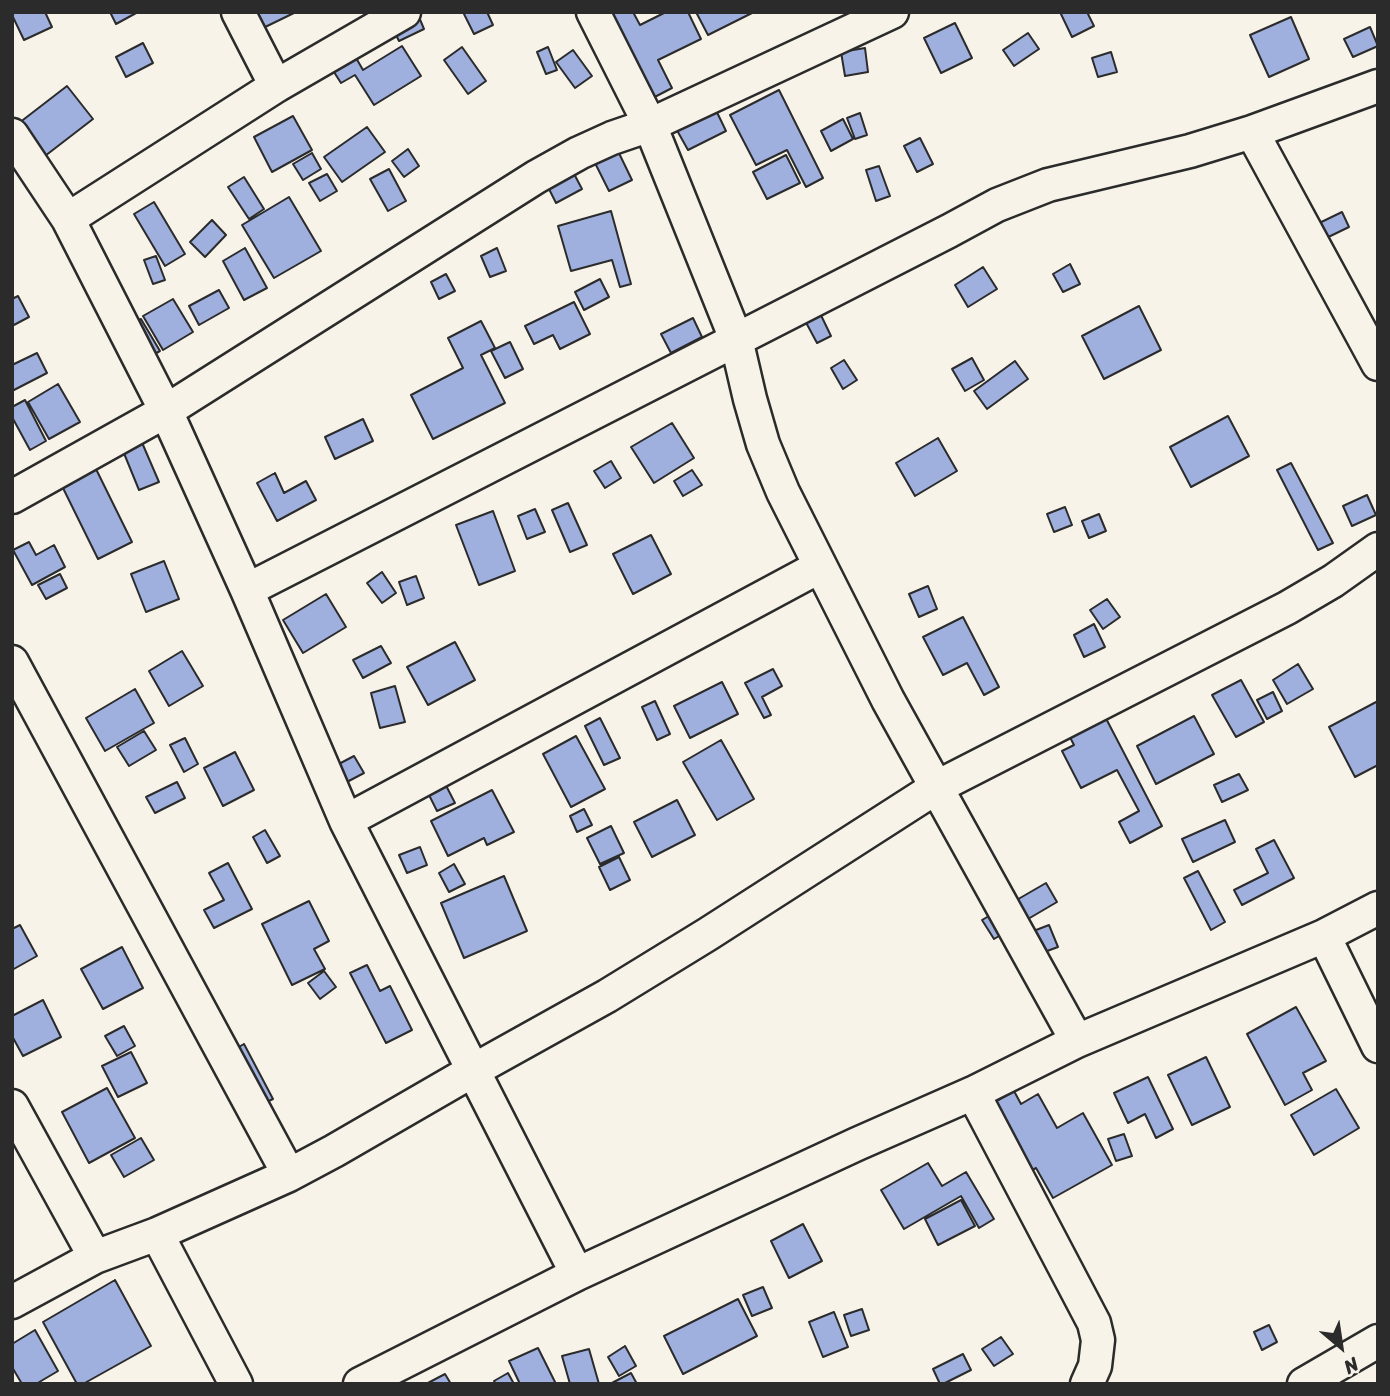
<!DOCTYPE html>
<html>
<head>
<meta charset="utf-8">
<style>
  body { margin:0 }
  #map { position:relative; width:1390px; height:1396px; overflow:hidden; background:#f7f3e8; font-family:Sriracha,sans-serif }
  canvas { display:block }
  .frame { position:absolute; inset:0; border:14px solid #2b2b2b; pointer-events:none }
  .north { position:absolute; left:1306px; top:1312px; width:70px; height:70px; -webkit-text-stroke:5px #f7f3e8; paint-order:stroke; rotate:151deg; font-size:19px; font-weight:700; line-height:28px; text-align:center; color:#2b2b2b }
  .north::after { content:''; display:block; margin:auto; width:24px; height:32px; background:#2b2b2b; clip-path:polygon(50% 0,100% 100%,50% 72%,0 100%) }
</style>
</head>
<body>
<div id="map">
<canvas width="1390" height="1396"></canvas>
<div class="frame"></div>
<div class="north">N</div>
</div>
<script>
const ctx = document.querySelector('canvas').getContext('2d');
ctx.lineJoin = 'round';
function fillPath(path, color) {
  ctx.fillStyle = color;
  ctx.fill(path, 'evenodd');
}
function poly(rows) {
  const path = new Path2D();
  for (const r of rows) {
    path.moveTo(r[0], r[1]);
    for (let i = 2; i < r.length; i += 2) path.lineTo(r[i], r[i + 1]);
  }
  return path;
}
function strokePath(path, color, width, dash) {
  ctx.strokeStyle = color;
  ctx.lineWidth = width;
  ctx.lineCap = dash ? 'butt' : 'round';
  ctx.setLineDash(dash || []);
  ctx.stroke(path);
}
const building = poly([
  [12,12,45,12,52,27,24,40,12,15,12,12],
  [110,12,138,12,116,24,110,12],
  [251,12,296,12,259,30,251,12],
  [463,12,487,12,493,25,474,34,463,12],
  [610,12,633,12,640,25,666,12,688,12,701,39,658,60,672,88,647,101,610,12],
  [696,12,752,12,752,13,708,35,696,12],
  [1060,12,1087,12,1094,26,1072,37,1060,12],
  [419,17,424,29,399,41,393,29,419,17],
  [1291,17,1309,59,1269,77,1250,35,1291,17],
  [955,23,972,58,941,73,924,38,955,23],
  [1370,27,1378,46,1353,57,1344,39,1370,27],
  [1028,33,1039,49,1014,66,1003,50,1028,33],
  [143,43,153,63,126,77,116,57,143,43],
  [348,44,363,70,402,46,421,76,374,105,355,75,341,83,325,58,348,44],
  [462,47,486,81,468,94,444,60,462,47],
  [548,47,557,70,546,74,537,52,548,47],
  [865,48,868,72,845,76,841,52,865,48],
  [573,50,592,76,575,88,556,62,573,50],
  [1111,52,1117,72,1098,77,1092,58,1111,52],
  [67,86,93,119,45,156,19,123,67,86],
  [779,90,823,178,806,187,787,150,756,165,730,115,779,90],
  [713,104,726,131,688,150,674,125,713,104],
  [860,113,867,135,855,139,847,118,860,113],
  [293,116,312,150,272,172,254,137,293,116],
  [843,119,853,139,831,151,821,131,843,119],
  [367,127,385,152,342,182,324,157,367,127],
  [920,138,933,164,917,172,904,146,920,138],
  [616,147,632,180,609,191,593,159,616,147],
  [408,149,419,166,404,177,392,161,408,149],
  [312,153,321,169,303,180,293,164,312,153],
  [786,155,800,183,767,199,753,172,786,155],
  [879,166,890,196,876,201,866,170,879,166],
  [571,168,582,189,556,203,545,181,571,168],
  [389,169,406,201,388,211,370,179,389,169],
  [327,174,337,191,320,201,309,183,327,174],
  [244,177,264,209,249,219,228,187,244,177],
  [289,197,321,251,274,278,242,225,289,197],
  [154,202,185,254,165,266,134,214,154,202],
  [611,211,631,284,620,287,612,260,571,271,558,226,611,211],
  [1342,212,1349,227,1316,243,1309,228,1342,212],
  [212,220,226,235,205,257,190,242,212,220],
  [245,248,267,288,244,300,223,261,245,248],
  [497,248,506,271,490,277,481,256,497,248],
  [156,256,165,280,153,284,144,260,156,256],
  [1070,264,1080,284,1063,292,1053,274,1070,264],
  [983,267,997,289,968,307,955,285,983,267],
  [446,274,455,291,439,299,431,282,446,274],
  [600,279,609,297,584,310,575,292,600,279],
  [219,290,229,308,199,325,189,306,219,290],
  [18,296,29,317,12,326,12,299,18,296],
  [173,299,193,332,163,350,143,316,173,299],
  [574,302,590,334,560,349,553,335,534,344,525,326,574,302],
  [1139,306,1161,350,1104,379,1082,336,1139,306],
  [817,307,831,336,817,343,802,315,817,307],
  [693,318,702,337,671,353,661,334,693,318],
  [141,319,160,351,140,362,122,329,141,319],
  [481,321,495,348,481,355,505,403,433,439,411,395,463,368,448,338,481,321],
  [510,342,523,369,505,378,491,351,510,342],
  [37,353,47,373,12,391,12,365,37,353],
  [972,358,984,380,965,391,952,369,972,358],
  [844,360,857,380,843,389,831,368,844,360],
  [1015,361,1028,379,987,409,974,391,1015,361],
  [58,384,80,422,49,439,28,402,58,384],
  [25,400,46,441,30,450,12,417,12,407,25,400],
  [1228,416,1249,456,1191,487,1170,447,1228,416],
  [363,419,373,441,335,459,325,437,363,419],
  [672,423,694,458,654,483,631,447,672,423],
  [140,438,159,482,139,490,121,446,140,438],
  [938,438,957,471,915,496,896,463,938,438],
  [611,461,621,478,605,488,594,471,611,461],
  [1291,463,1333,543,1318,550,1277,470,1291,463],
  [95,467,132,542,98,559,61,484,95,467],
  [692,470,702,485,683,496,674,481,692,470],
  [275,473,284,493,306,481,316,500,277,521,257,483,275,473],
  [1367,495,1376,515,1352,526,1343,506,1367,495],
  [568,503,587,545,570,552,552,510,568,503],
  [1065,507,1072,525,1054,532,1047,514,1065,507],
  [535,509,545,532,527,539,518,516,535,509],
  [493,511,515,571,479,585,456,525,493,511],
  [1099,514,1106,531,1089,538,1082,521,1099,514],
  [651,535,671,574,633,594,613,554,651,535],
  [29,542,36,555,54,545,65,567,32,585,13,550,29,542],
  [164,561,179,599,146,612,131,574,164,561],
  [382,572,396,593,382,603,367,583,382,572],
  [60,574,67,588,46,599,38,585,60,574],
  [416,576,424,598,407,605,399,582,416,576],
  [928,586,937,609,919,617,909,594,928,586],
  [326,594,346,627,303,653,283,620,326,594],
  [1107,599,1120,617,1103,629,1090,610,1107,599],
  [963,617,999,687,984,695,967,663,943,675,923,637,963,617],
  [1094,624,1105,647,1084,657,1074,635,1094,624],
  [455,642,475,680,428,705,407,667,455,642],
  [381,646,391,663,363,678,353,660,381,646],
  [182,651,203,686,169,706,149,671,182,651],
  [1298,664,1313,689,1287,704,1273,680,1298,664],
  [773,669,782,686,762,697,771,715,764,718,745,683,773,669],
  [1241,680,1264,722,1236,737,1212,695,1241,680],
  [722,682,738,714,690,738,674,706,722,682],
  [395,686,405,722,380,728,371,693,395,686],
  [135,689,154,723,105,751,86,718,135,689],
  [1273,692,1282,711,1267,719,1257,700,1273,692],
  [655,701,670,734,657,740,642,707,655,701],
  [1378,701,1378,765,1355,777,1329,727,1378,701],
  [1099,705,1162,826,1130,843,1119,822,1139,811,1117,770,1081,788,1062,751,1074,745,1063,724,1099,705],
  [1194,716,1214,754,1156,784,1137,746,1194,716],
  [600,718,620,758,604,765,585,726,600,718],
  [144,731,156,750,129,766,117,747,144,731],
  [576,736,605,789,571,807,543,754,576,736],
  [185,738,198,764,184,772,170,745,185,738],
  [721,740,754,799,717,820,683,762,721,740],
  [235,752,254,790,223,806,204,768,235,752],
  [354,756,364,773,345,783,335,766,354,756],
  [438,770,455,803,437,811,421,779,438,770],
  [1239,774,1248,790,1222,802,1214,785,1239,774],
  [177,782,185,798,155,813,146,797,177,782],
  [492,790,514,832,487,845,484,838,448,856,431,821,492,790],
  [677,800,695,835,652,857,634,822,677,800],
  [584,809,592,825,577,832,570,816,584,809],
  [1225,820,1235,842,1193,862,1182,839,1225,820],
  [611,826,624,853,600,864,587,838,611,826],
  [265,830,280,856,267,863,253,837,265,830],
  [1274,840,1294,878,1242,905,1234,890,1268,873,1256,849,1274,840],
  [420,847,427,865,407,873,399,855,420,847],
  [619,857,630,880,610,890,599,867,619,857],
  [228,863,252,909,214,928,204,910,224,900,209,873,228,863],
  [454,864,465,884,449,892,439,873,454,864],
  [1198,871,1225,922,1211,930,1184,878,1198,871],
  [504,876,527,931,464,958,441,903,504,876],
  [1046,883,1057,902,994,939,982,920,1046,883],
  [309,901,329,941,314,949,325,969,292,985,262,924,309,901],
  [20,925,37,956,12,970,12,929,20,925],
  [1049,925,1058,947,1039,954,1031,932,1049,925],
  [122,947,143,988,103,1009,81,969,122,947],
  [367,965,380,991,390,986,412,1030,386,1043,350,973,367,965],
  [324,971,336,987,320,999,308,983,324,971],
  [43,1000,61,1037,23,1056,12,1036,12,1016,43,1000],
  [1296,1007,1326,1061,1303,1073,1312,1090,1285,1105,1247,1034,1296,1007],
  [124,1026,135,1046,117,1056,105,1036,124,1026],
  [244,1044,273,1099,256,1107,228,1053,244,1044],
  [131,1052,147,1083,118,1097,102,1066,131,1052],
  [1206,1057,1230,1107,1192,1125,1168,1075,1206,1057],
  [1148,1077,1173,1129,1156,1138,1145,1114,1128,1123,1114,1093,1148,1077],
  [107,1088,135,1138,89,1163,62,1112,107,1088],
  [1336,1089,1359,1128,1314,1155,1291,1115,1336,1089],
  [1014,1091,1021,1104,1038,1094,1057,1128,1083,1113,1112,1165,1053,1198,1036,1168,1023,1175,985,1108,1014,1091],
  [1124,1134,1132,1156,1116,1161,1108,1139,1124,1134],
  [141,1138,154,1160,124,1177,111,1155,141,1138],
  [928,1163,942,1186,966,1172,994,1219,979,1228,961,1196,904,1229,881,1190,928,1163],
  [961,1200,975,1226,938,1245,925,1219,961,1200],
  [803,1224,822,1261,789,1278,771,1241,803,1224],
  [115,1280,151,1346,83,1384,77,1384,43,1322,115,1280],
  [763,1287,772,1308,752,1316,743,1295,763,1287],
  [738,1299,757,1336,683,1374,664,1336,738,1299],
  [862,1309,869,1330,851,1336,844,1315,862,1309],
  [834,1312,848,1347,823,1357,809,1322,834,1312],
  [1269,1325,1277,1342,1262,1350,1254,1332,1269,1325],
  [35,1330,58,1371,36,1384,22,1384,12,1367,12,1344,35,1330],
  [1001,1337,1013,1354,994,1366,982,1349,1001,1337],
  [625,1346,636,1366,619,1376,608,1357,625,1346],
  [538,1348,556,1384,520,1384,509,1361,538,1348],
  [589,1349,599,1384,570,1384,562,1356,589,1349],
  [963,1354,971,1370,943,1384,940,1384,933,1369,963,1354],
  [508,1373,514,1384,496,1384,494,1381,508,1373],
  [631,1373,637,1384,610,1384,631,1373],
  [445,1374,451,1384,426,1384,445,1374]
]);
fillPath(building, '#9fb0df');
strokePath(building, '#2b2b2b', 2);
const minor = poly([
  [238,12,276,86],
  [593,12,650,125,736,339,750,399,763,444,783,492,888,700,1077,1041],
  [1252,132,1378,364],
  [12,135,68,219,166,411,247,590,346,821,577,1274],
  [68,219,276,86,404,12],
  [12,497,166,411,536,177,579,153,612,138,650,125,892,12],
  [247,590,949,231,997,205,1048,185,1190,151,1252,132,1378,86],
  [12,662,289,1175],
  [346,821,819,567],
  [1324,936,1378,1046],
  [973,1093,1094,1323,1098,1340,1095,1366,1087,1384],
  [12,1106,95,1257],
  [157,1234,236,1384],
  [12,1302,95,1257,157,1234,289,1175,334,1151,474,1070,607,996,708,934,937,787,1287,608,1333,581,1378,549],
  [360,1384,577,1274,857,1144,973,1093,1077,1041,1324,936,1378,908],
  [1304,1384,1378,1341]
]);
strokePath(minor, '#2b2b2b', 37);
strokePath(minor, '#f7f3e8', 32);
</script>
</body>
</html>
